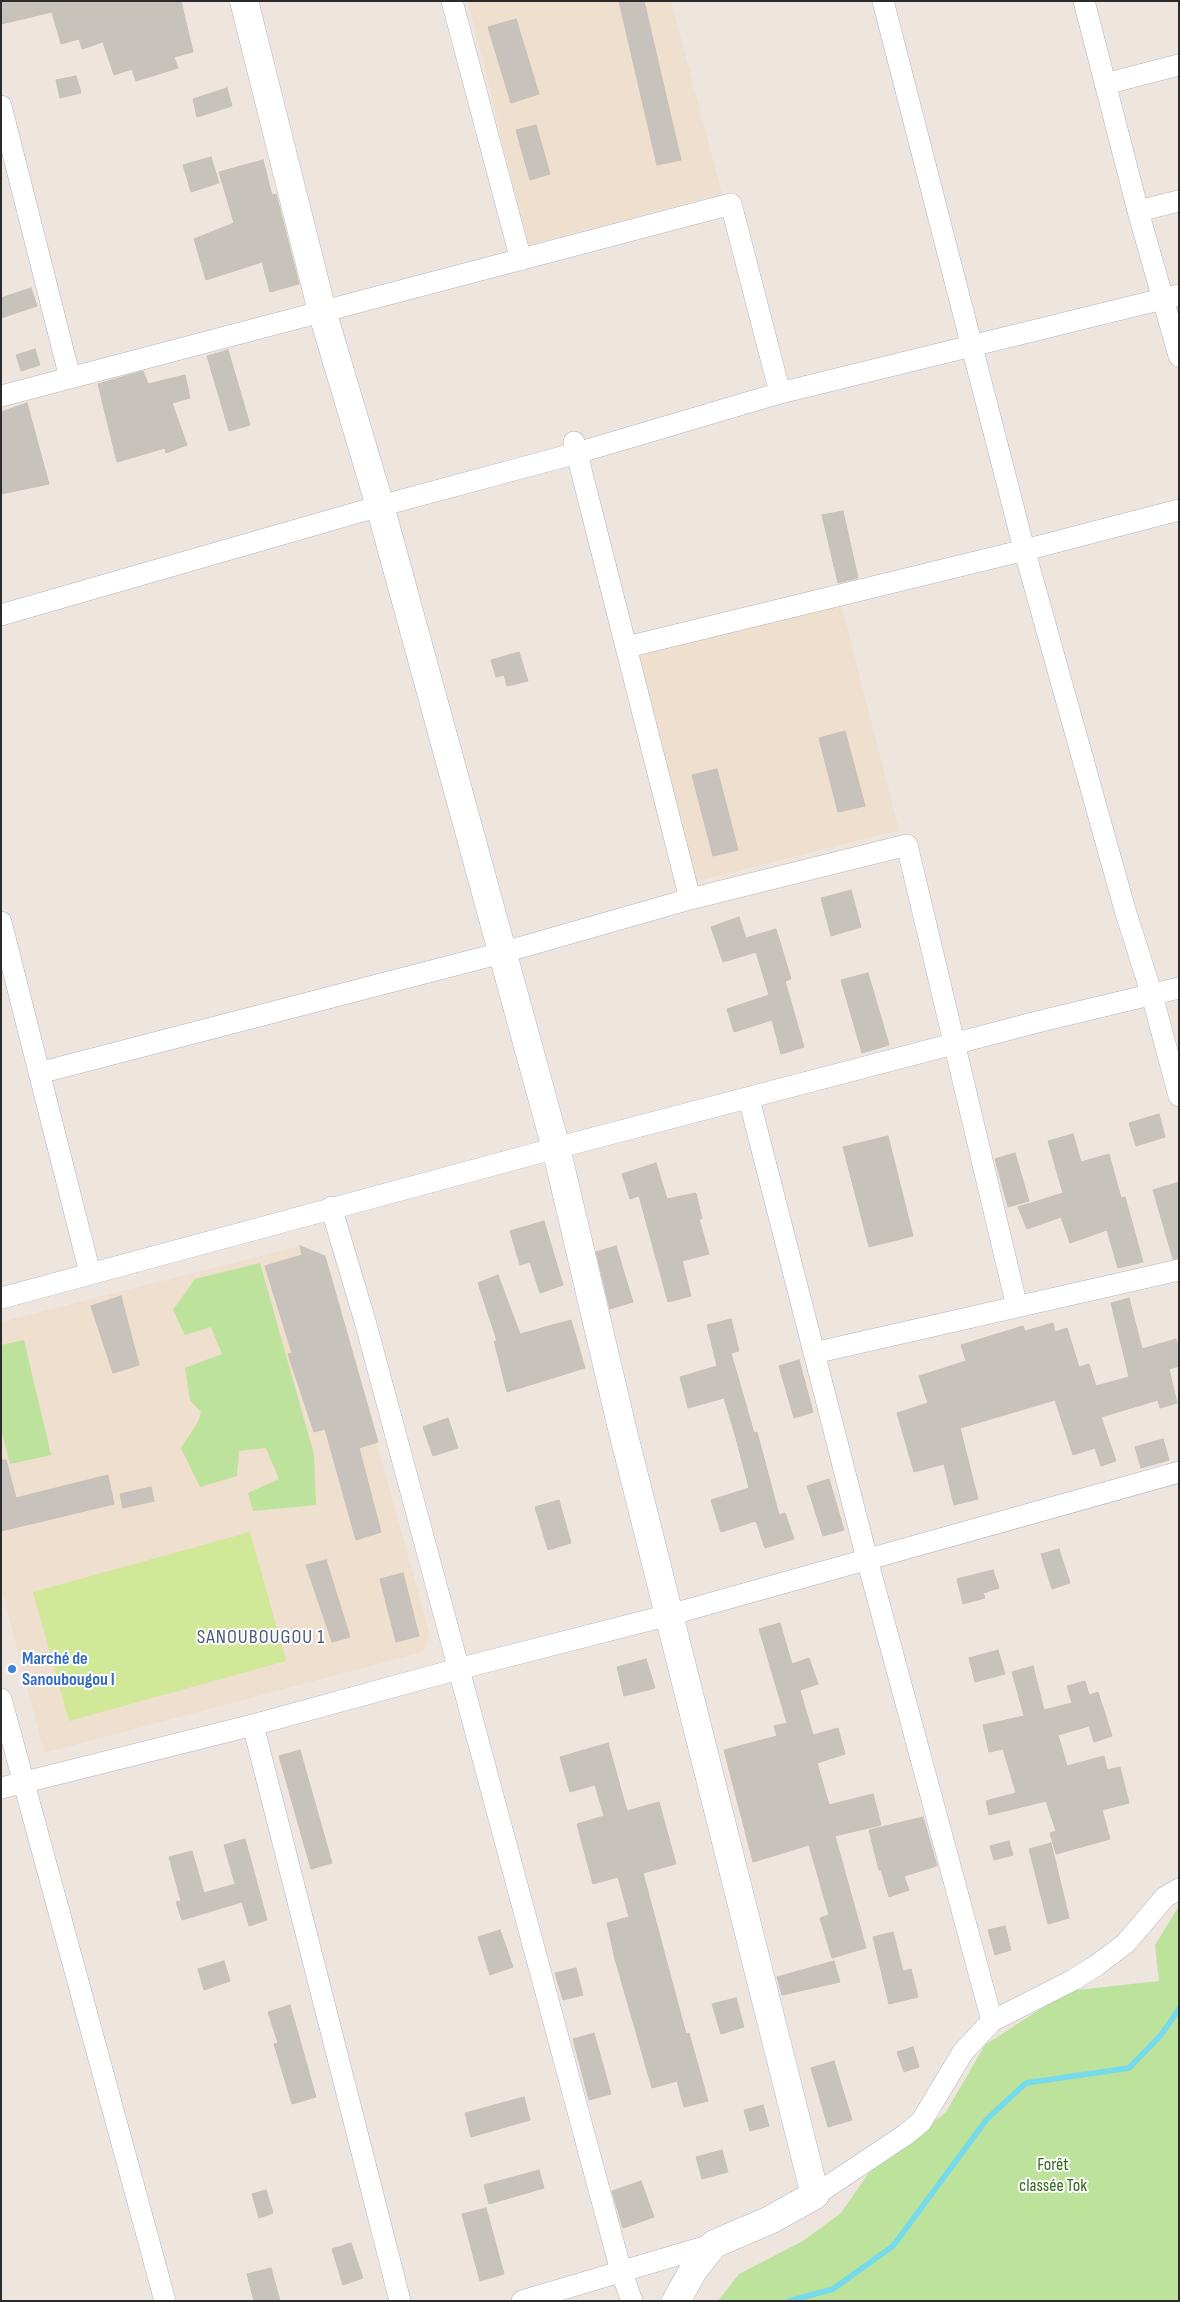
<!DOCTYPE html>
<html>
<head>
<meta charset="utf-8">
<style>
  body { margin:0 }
  #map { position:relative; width:1180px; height:2302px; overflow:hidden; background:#ede5de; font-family:"Sofia Sans Condensed",sans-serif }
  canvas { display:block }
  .frame { position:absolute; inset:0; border:2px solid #2b2b2b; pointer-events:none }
</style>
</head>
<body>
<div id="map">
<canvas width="1180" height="2302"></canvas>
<div class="frame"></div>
</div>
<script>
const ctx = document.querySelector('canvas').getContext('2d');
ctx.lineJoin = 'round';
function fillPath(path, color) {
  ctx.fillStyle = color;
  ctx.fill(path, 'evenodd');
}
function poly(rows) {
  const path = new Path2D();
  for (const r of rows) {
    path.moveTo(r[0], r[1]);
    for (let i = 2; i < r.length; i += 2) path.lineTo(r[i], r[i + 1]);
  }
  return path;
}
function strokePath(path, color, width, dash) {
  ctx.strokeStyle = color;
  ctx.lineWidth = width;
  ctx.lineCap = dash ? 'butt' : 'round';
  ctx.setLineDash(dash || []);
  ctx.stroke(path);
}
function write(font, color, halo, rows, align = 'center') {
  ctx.font = font + ' "Sofia Sans Condensed",sans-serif';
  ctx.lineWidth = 4;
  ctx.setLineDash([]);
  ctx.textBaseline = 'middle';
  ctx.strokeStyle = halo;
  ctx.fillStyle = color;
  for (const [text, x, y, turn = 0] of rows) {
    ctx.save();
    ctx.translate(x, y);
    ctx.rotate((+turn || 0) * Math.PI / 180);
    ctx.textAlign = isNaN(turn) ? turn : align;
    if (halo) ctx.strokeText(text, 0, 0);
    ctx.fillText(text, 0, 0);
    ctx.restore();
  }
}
fillPath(poly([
  [468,1,671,1,722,194,528,245],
  [841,604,899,830,694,882,638,655],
  [300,1246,325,1256,430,1636,422,1652,44,1753,1,1586,1,1322]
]), '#eedfce');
fillPath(poly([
  [260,1263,314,1455,316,1505,253,1511,248,1493,279,1479,266,1448,239,1451,237,1476,200,1487,181,1448,198,1422,201,1412,190,1400,185,1368,222,1354,211,1327,185,1335,173,1310,195,1279],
  [24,1340,51,1455,10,1464,1,1429,1,1345],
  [1179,1906,1179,2301,718,2301,739,2274,803,2241,841,2213,868,2174,946,2112,985,2045,1068,1991,1159,1981,1155,1945]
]), '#bce29c');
fillPath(poly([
  [250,1532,286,1661,69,1721,33,1592]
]), '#d0e898');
strokePath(poly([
  [789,2301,833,2289,893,2246,987,2119,1026,2083,1129,2068,1161,2035,1179,2009]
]), '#74daec', 5.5);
const building = poly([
  [1,1,181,1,193,52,174,57,178,68,136,81,132,69,114,75,103,42,82,49,79,39,61,44,52,12,1,24,1,1],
  [619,1,644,1,681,160,657,165,619,1],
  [516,19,539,94,511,103,488,27,516,19],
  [76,76,81,93,60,98,56,80,76,76],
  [227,88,232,106,197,117,193,99,227,88],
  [536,125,550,174,530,180,516,130,536,125],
  [211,157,219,183,191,192,183,165,211,157],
  [263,160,272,195,276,194,299,284,270,292,262,262,206,280,194,239,234,223,219,172,263,160],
  [31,288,37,306,1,318,1,298,31,288],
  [35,349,40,365,21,371,16,355,35,349],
  [228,350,250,425,229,431,207,356,228,350],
  [143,371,148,384,185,375,190,398,172,403,187,445,166,453,165,448,117,462,98,384,143,371],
  [27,403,49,484,1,494,1,412,27,403],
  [843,511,858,578,838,583,822,515,843,511],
  [519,652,528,681,507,686,504,675,496,677,491,660,519,652],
  [845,731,865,806,838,812,819,738,845,731],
  [717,769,738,850,713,856,692,775,717,769],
  [851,890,861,927,831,936,821,898,851,890],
  [739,917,746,938,776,929,791,979,785,981,804,1047,781,1054,772,1020,734,1032,727,1009,769,995,756,952,723,962,711,927,739,917],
  [868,973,889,1045,862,1053,841,980,868,973],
  [1159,1114,1165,1137,1136,1146,1129,1123,1159,1114],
  [1073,1134,1081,1162,1109,1154,1121,1198,1125,1197,1143,1262,1118,1268,1107,1230,1070,1243,1061,1217,1027,1229,1018,1207,1063,1193,1048,1141,1073,1134],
  [888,1136,913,1236,869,1247,843,1147,888,1136],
  [1015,1153,1029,1201,1008,1207,995,1159,1015,1153],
  [656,1163,667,1199,696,1193,702,1219,699,1219,709,1254,682,1261,691,1296,668,1302,639,1196,630,1199,622,1174,656,1163],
  [1179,1182,1179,1258,1173,1259,1153,1190,1179,1182],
  [544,1221,563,1285,540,1293,530,1262,520,1265,510,1231,544,1221],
  [300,1246,325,1256,378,1442,359,1448,381,1532,356,1540,325,1429,314,1432,288,1354,292,1353,265,1266,302,1255,300,1246],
  [616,1246,633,1302,610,1309,596,1252,616,1246],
  [498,1275,520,1334,571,1320,585,1368,507,1392,494,1341,497,1341,478,1283,498,1275],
  [121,1296,139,1365,113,1373,91,1306,121,1296],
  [1129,1298,1142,1349,1176,1339,1179,1349,1179,1366,1169,1369,1177,1403,1160,1408,1158,1400,1101,1417,1116,1461,1101,1466,1095,1448,1073,1455,1055,1400,960,1428,978,1499,954,1505,944,1464,914,1472,897,1413,928,1403,919,1376,966,1361,961,1345,1023,1326,1025,1331,1053,1323,1055,1332,1067,1328,1079,1367,1089,1364,1096,1386,1129,1377,1111,1303,1129,1298],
  [731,1319,739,1351,731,1353,754,1433,757,1432,779,1515,785,1513,794,1539,765,1548,756,1521,721,1532,711,1500,749,1488,736,1438,724,1398,688,1408,680,1377,717,1366,707,1325,731,1319],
  [799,1360,813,1412,794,1418,779,1366,799,1360],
  [448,1418,458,1448,433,1456,423,1427,448,1418],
  [1163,1439,1169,1460,1141,1468,1135,1447,1163,1439],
  [1,1460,6,1460,16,1498,108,1475,114,1504,1,1531,1,1460],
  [829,1479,844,1530,823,1536,807,1486,829,1479],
  [151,1487,154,1501,123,1508,120,1494,151,1487],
  [559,1500,571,1543,548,1550,535,1507,559,1500],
  [1059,1549,1070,1583,1052,1589,1041,1554,1059,1549],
  [326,1560,350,1637,332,1642,306,1565,326,1560],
  [993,1570,999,1588,983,1593,985,1598,963,1604,957,1579,993,1570],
  [403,1573,419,1636,396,1642,380,1579,403,1573],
  [780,1623,792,1664,809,1658,818,1684,800,1690,813,1735,838,1728,845,1754,817,1763,829,1805,873,1794,881,1825,835,1836,866,1948,832,1958,820,1918,829,1915,809,1845,753,1862,724,1750,777,1736,774,1726,787,1723,759,1629,780,1623],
  [998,1650,1005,1674,975,1682,969,1658,998,1650],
  [646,1659,655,1688,624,1696,617,1667,646,1659],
  [1033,1666,1044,1710,1072,1703,1067,1686,1085,1681,1089,1695,1098,1692,1112,1736,1094,1742,1089,1726,1058,1735,1067,1766,1104,1756,1107,1770,1120,1767,1129,1803,1102,1810,1110,1839,1056,1854,1050,1833,1056,1831,1046,1801,989,1815,986,1801,1016,1793,1003,1749,989,1752,983,1725,1024,1716,1012,1672,1033,1666],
  [608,1743,627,1811,659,1802,676,1864,643,1873,686,2034,689,2033,708,2101,684,2107,677,2081,652,2088,615,1959,607,1923,629,1917,618,1877,593,1884,577,1824,604,1816,595,1785,570,1792,560,1757,608,1743],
  [300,1750,332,1863,311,1869,279,1756,300,1750],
  [923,1817,937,1866,904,1876,909,1890,889,1897,881,1870,879,1870,869,1830,923,1817],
  [245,1839,267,1920,249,1926,242,1902,182,1920,176,1902,181,1901,169,1857,192,1851,204,1893,235,1884,224,1845,245,1839],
  [1009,1841,1013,1855,994,1860,990,1846,1009,1841],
  [1051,1843,1069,1918,1048,1924,1029,1849,1051,1843],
  [1005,1926,1011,1950,995,1955,988,1930,1005,1926],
  [500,1930,513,1967,490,1975,478,1937,500,1930],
  [893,1932,903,1971,911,1969,918,1997,889,2004,873,1937,893,1932],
  [224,1961,230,1981,204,1990,198,1969,224,1961],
  [834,1961,840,1982,782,1995,777,1977,834,1961],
  [576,1968,583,1995,563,2000,555,1973,576,1968],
  [736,1998,744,2027,721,2034,712,2004,736,1998],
  [290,2005,316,2097,292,2104,274,2044,278,2043,268,2012,290,2005],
  [594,2033,611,2094,589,2100,573,2039,594,2033],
  [913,2047,919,2067,904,2072,897,2052,913,2047],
  [834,2061,852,2120,828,2127,811,2068,834,2061],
  [524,2097,530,2120,471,2137,465,2113,524,2097],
  [763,2105,769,2126,750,2131,744,2110,763,2105],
  [722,2150,728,2172,702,2179,696,2157,722,2150],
  [539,2170,544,2188,489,2204,484,2185,539,2170],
  [641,2181,654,2217,623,2228,612,2191,641,2181],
  [266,2190,273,2213,259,2218,252,2194,266,2190],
  [486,2208,504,2274,480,2281,462,2214,486,2208],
  [351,2243,363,2278,343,2285,332,2249,351,2243],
  [271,2268,280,2301,254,2301,247,2274,271,2268]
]);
fillPath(building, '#c8c2bd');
strokePath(building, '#c8c0b7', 1);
const street = poly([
  [452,1,521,260],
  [883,1,1023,545,1125,910,1152,995,1179,1096],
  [1084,1,1138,211,1179,356],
  [1105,84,1179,65],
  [1,106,70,378],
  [1138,211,1179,201],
  [1,396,731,204,780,393],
  [574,442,690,899],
  [1,615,380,506,577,453,780,393,1179,295],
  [627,647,1025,550,1179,510],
  [1,922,90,1273],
  [39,1073,501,953,690,899,907,845,1017,1307],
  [749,1099,867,1559,992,2021],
  [331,1207,365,1321,621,2271,632,2301],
  [1,1298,556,1148,1041,1021,1179,988],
  [814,1353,1179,1270],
  [1,1699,165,2301],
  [253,1725,400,2301],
  [1,1788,253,1725,458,1669,669,1615,1179,1472],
  [815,2195,905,2135,921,2122,963,2052,992,2021,1073,1980,1097,1965,1126,1943,1165,1897,1179,1889],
  [522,2301,714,2244]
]);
const secondary = poly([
  [244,1,322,311,380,506,556,1148,621,1424,815,2195,770,2220,714,2244,694,2269,676,2301]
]);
strokePath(street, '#b1b5be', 22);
strokePath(secondary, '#b1b5be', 29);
strokePath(street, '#fff', 21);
strokePath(secondary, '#fff', 28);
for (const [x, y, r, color] of [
  [12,1669,5,"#3f7fe0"]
]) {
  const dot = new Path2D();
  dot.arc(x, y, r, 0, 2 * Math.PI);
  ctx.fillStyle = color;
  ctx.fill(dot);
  strokePath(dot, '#fff', 2);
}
write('bold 18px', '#366cbe', '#fff', [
  ["Marché de",22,1659],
  ["Sanoubougou I",22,1680]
], 'left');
write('18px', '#35671c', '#fff', [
  ["Forêt",1053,2165],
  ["classée Tok",1053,2186]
]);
ctx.letterSpacing = '1px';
write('20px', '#4d5b7b', '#fff', [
  ["SANOUBOUGOU 1",261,1638]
]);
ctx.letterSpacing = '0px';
</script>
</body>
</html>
